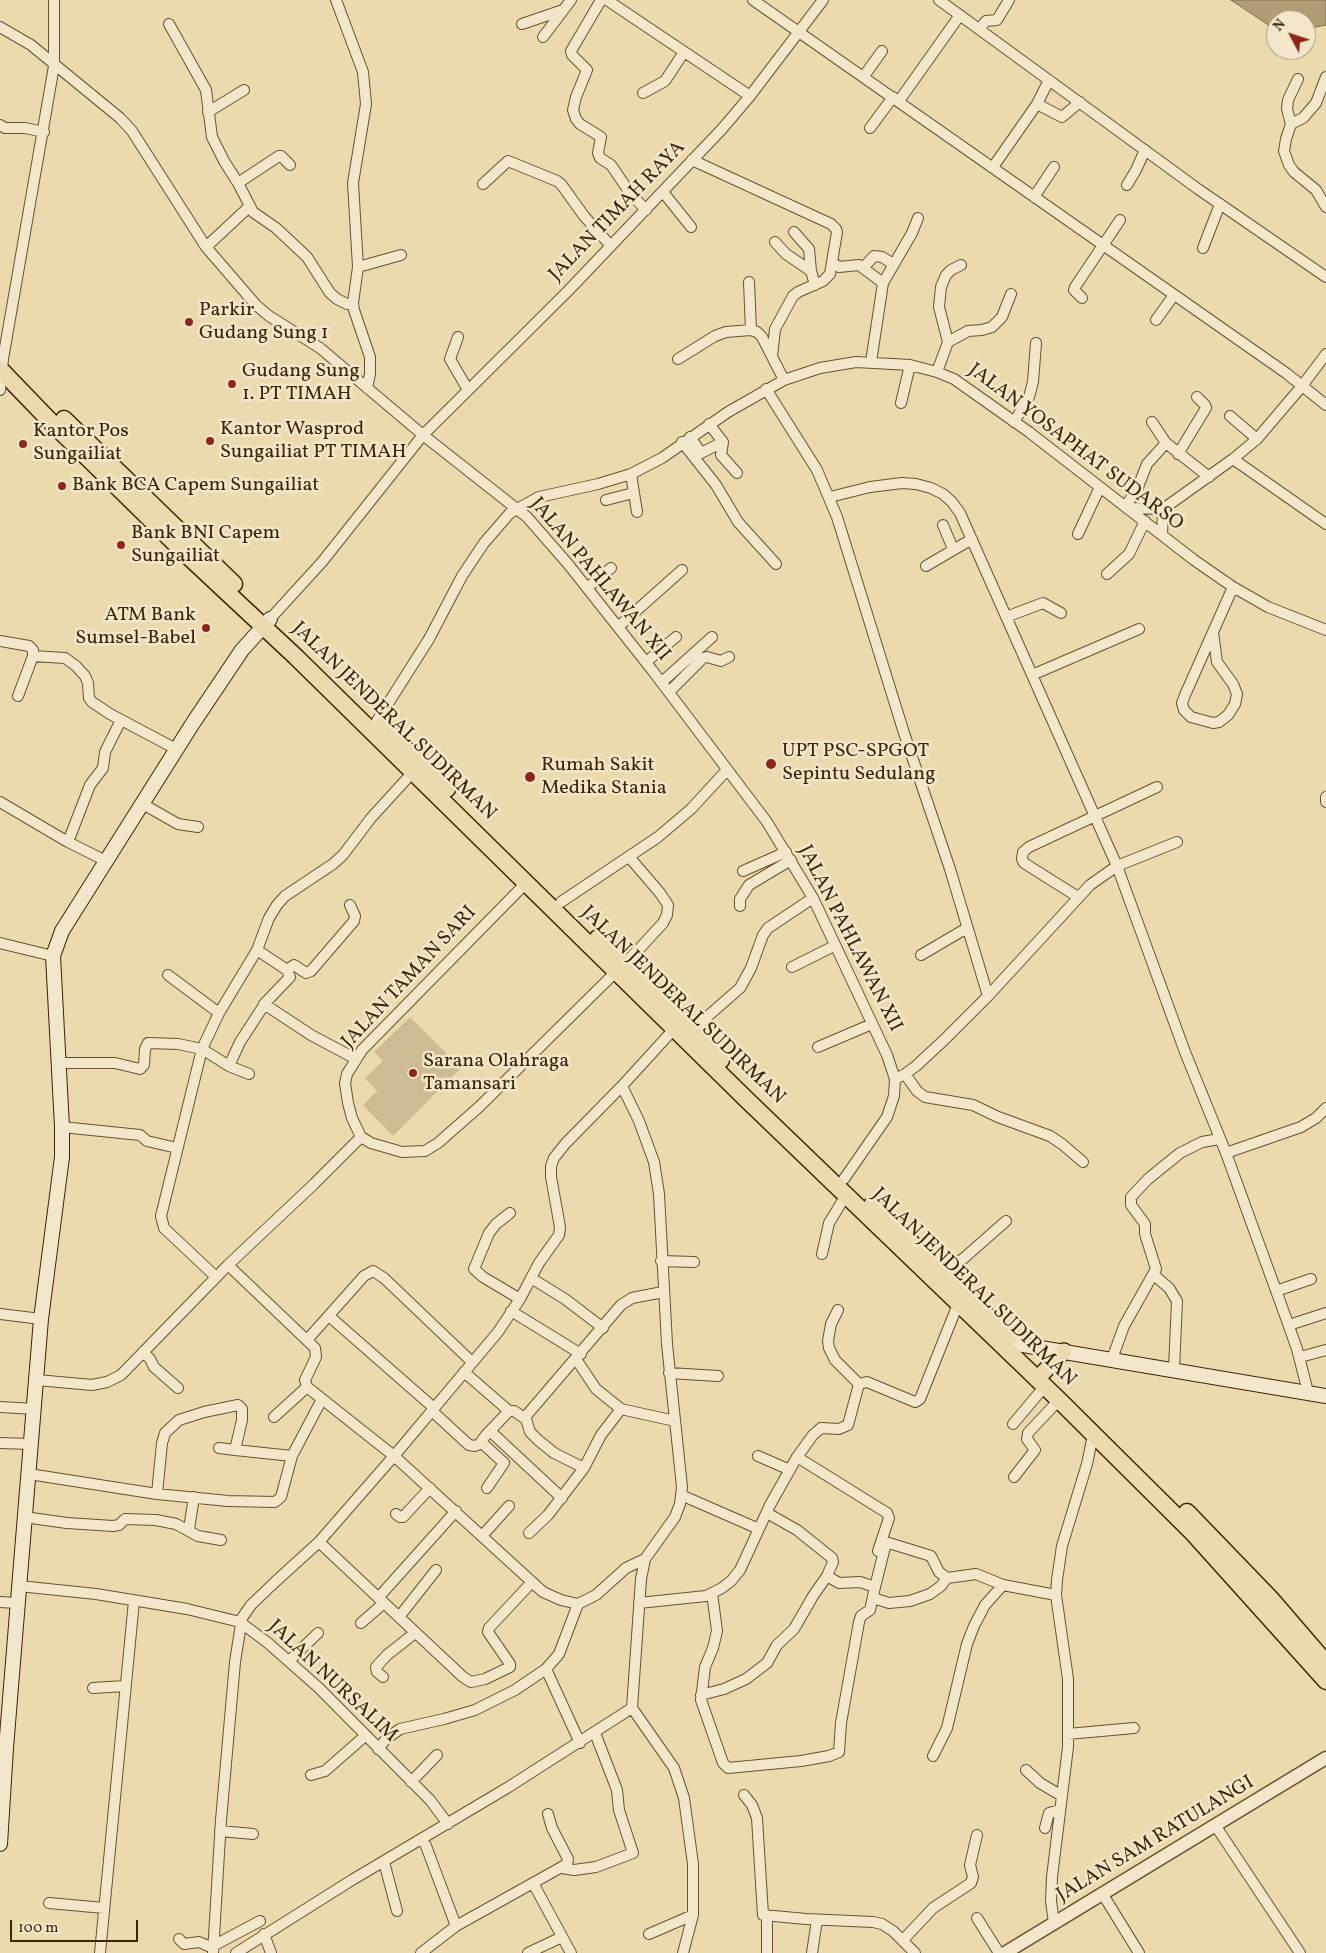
<!DOCTYPE html>
<html>
<head>
<meta charset="utf-8">
<style>
  body { margin:0 }
  #map { position:relative; width:1326px; height:1953px; overflow:hidden; background:#ebdaae; font-family:Vollkorn,serif }
  canvas { display:block }
  .north { position:absolute; left:1266px; top:10px; width:50px; height:50px; box-sizing:border-box; background:#f2e7ca; border:1px solid #aa997b; border-radius:50%; rotate:310deg; font-size:14px; font-weight:700; line-height:20px; text-align:center; color:#3d2405 }
  .north::after { content:''; display:block; margin:auto; width:18px; height:22px; background:#8f2418; clip-path:polygon(50% 0,100% 100%,50% 72%,0 100%) }
  .scale { position:absolute; left:10px; top:1920px; width:128px; height:22px; box-sizing:border-box; border:2px solid #3d2405; border-top:0; padding-left:6px; font-size:15px; line-height:18px; white-space:nowrap; color:#3d2405; -webkit-text-stroke:4px #f2e7ca; paint-order:stroke }
</style>
</head>
<body>
<div id="map">
<canvas width="1326" height="1953"></canvas>
<div class="north">N</div>
<div class="scale">100 m</div>
</div>
<script>
const ctx = document.querySelector('canvas').getContext('2d');
ctx.lineJoin = 'round';
function fillPath(path, color) {
  ctx.fillStyle = color;
  ctx.fill(path, 'evenodd');
}
function poly(rows) {
  const path = new Path2D();
  for (const r of rows) {
    path.moveTo(r[0], r[1]);
    for (let i = 2; i < r.length; i += 2) path.lineTo(r[i], r[i + 1]);
  }
  return path;
}
function strokePath(path, color, width, dash) {
  ctx.strokeStyle = color;
  ctx.lineWidth = width;
  ctx.lineCap = dash ? 'butt' : 'round';
  ctx.setLineDash(dash || []);
  ctx.stroke(path);
}
function write(font, color, halo, rows, align = 'center') {
  ctx.font = font + ' Vollkorn,serif';
  ctx.lineWidth = 5;
  ctx.setLineDash([]);
  ctx.textBaseline = 'middle';
  ctx.strokeStyle = halo;
  ctx.fillStyle = color;
  for (const [text, x, y, turn = 0] of rows) {
    ctx.save();
    ctx.translate(x, y);
    ctx.rotate((+turn || 0) * Math.PI / 180);
    ctx.textAlign = isNaN(turn) ? turn : align;
    if (halo) ctx.strokeText(text, 0, 0);
    ctx.fillText(text, 0, 0);
    ctx.restore();
  }
}
fillPath(poly([
  [410,1017,461,1068,393,1136,363,1105,377,1091,365,1078,383,1061,374,1052]
]), '#cdbb91');
const water = poly([
  [1231,0,1326,0,1326,25,1306,29,1306,20,1276,20,1276,30,1231,0]
]);
fillPath(water, '#b09c75');
strokePath(water, '#826c48', 1);
const minor = poly([
  [336,0,363,72,366,104,353,183,358,267,353,303,354,310,370,357,370,374,367,388],
  [601,0,571,51,572,55,587,70,576,97,573,110,576,119,580,124,601,137,598,153,600,158,611,165,630,193,646,210],
  [607,0,750,96],
  [753,0,1286,373,1326,405],
  [939,0,1198,189,1326,277],
  [169,24,206,90,212,137,224,161,238,183,253,212,276,228,307,257,330,293,337,299,347,304,353,303],
  [522,24,563,10],
  [0,27,31,45,120,118,132,131,206,247,256,305,269,316,320,348,423,435,527,517,568,564,652,670,767,822,813,898,887,1055,895,1079,894,1096,887,1117,844,1179],
  [979,29,986,21,997,20,1009,0],
  [543,37,571,0],
  [864,76,882,51],
  [1326,77,1316,103,1303,118,1291,124,1286,139,1284,151,1289,165,1294,172,1316,190,1326,207],
  [643,93,665,81,684,52],
  [899,101,960,15],
  [1037,104,1062,117,1080,102],
  [208,112,244,90],
  [1291,124,1287,109,1288,100,1298,79],
  [0,125,5,128,25,128,44,132],
  [870,128,893,97],
  [692,160,831,224,836,229,837,232,830,274,823,281,798,292,793,296,775,329,772,356],
  [993,167,1037,104,1049,80],
  [238,183,279,156,281,156,290,165],
  [483,184,508,161,557,181,561,184,584,216,610,245],
  [1127,185,1136,170,1145,150],
  [663,192,691,227],
  [1034,197,1054,167],
  [794,232,809,249,811,271,815,285],
  [775,242,786,254,811,271],
  [206,247,250,206],
  [1203,248,1220,204],
  [832,262,839,267,859,265,883,283,871,362],
  [358,267,401,255],
  [863,268,874,256,882,257,893,264],
  [749,282,751,330],
  [883,283,912,233,918,218],
  [1082,298,1074,290,1075,287,1120,220],
  [1156,320,1174,295],
  [458,337,450,359,468,390],
  [948,342,968,331,982,330,992,327,1002,317,1011,294],
  [678,359,715,336,726,332,751,330,757,332,762,337,784,380],
  [937,372,948,342,939,307,941,287,946,275,951,270,961,265],
  [766,389,817,470,837,517,904,733,950,869,988,996],
  [0,390,3,359,54,66,54,0],
  [901,403,910,365],
  [1230,416,1257,439],
  [1014,422,1029,397,1033,382,1036,343],
  [1152,422,1166,443,1209,477],
  [709,424,723,442,721,455,737,473],
  [690,437,701,453,723,442],
  [682,442,716,485,738,522,776,564],
  [1178,454,1206,408,1205,405,1197,397],
  [1233,459,1326,524],
  [631,474,637,512],
  [830,497,870,487,902,483,916,484,931,488,943,494,952,502,960,513,1117,866,1185,1052,1226,1153,1286,1318,1297,1349,1308,1392],
  [606,500,633,493],
  [1126,506,1138,487,1147,464,1166,443],
  [1129,508,1163,509,1233,459,1257,439,1302,386,1326,354],
  [943,525,953,549],
  [1078,534,1100,487],
  [1162,535,1163,509],
  [926,566,972,539],
  [1107,574,1129,554,1145,521],
  [587,588,611,568],
  [1006,617,1043,603,1061,613],
  [270,619,322,562,423,435,568,291,722,129,750,96,823,0],
  [618,627,682,570],
  [1213,632,1217,662,1233,684,1237,694,1235,704,1228,715,1219,722,1213,723,1191,717,1184,710,1182,703,1185,695,1233,587],
  [0,641,29,646,33,650,33,656,18,696],
  [33,656,65,658,76,666,85,676,88,683,89,698,92,702,110,714,176,749],
  [646,662,676,637],
  [1032,675,1139,629],
  [662,682,712,637],
  [669,692,703,658,707,657,721,661,729,657],
  [377,721,429,639,462,576,484,543,510,513,539,497,598,484,631,474,662,458,728,412,784,380,820,368,856,362,910,365,937,372,954,379,1029,432,1194,560,1233,587,1268,607,1326,630],
  [1326,797,1326,802],
  [0,802,68,842,106,861],
  [141,803,178,824,198,827],
  [68,842,90,785,103,768,105,752,121,720],
  [743,871,786,852],
  [526,883,362,1050,347,1074,345,1083,348,1103,352,1118,361,1137,371,1143,402,1152,425,1151,438,1143,479,1107,640,948,663,923,667,915,668,905,660,893,630,858],
  [1078,897,1024,863,1022,859,1023,852,1029,847,1157,787],
  [561,902,658,837,691,809,726,771],
  [740,906,740,899,749,885,791,860],
  [0,943,53,956],
  [921,955,967,928],
  [792,967,834,946],
  [287,970,294,965,306,973,311,971,354,921,355,916,350,905],
  [168,975,219,1013],
  [264,1004,311,1035,356,1059],
  [692,1030,740,988,751,968,763,935,768,928,813,898],
  [818,1047,872,1024],
  [59,1063,115,1063,140,1069,144,1065,145,1049,148,1043,178,1044,202,1049,229,1066,240,1042,266,1002,290,977,287,970,257,950],
  [229,1066,249,1074],
  [905,1074,917,1091,925,1097,973,1105,998,1117,1050,1136,1062,1144,1083,1162],
  [895,1079,905,1074,916,1066,944,1040,988,996,1090,885,1117,866,1177,842],
  [62,1127,140,1135,147,1141,177,1148],
  [1226,1153,1301,1127,1316,1118,1326,1108],
  [510,1213,496,1224,489,1233,474,1269,483,1277,520,1299],
  [822,1254,829,1223,846,1195],
  [661,1261,694,1262],
  [228,1265,315,1348,316,1357,305,1380,307,1387,394,1456,543,1592,561,1600,578,1604,596,1595,626,1568,645,1559],
  [943,1273,964,1258,1006,1221],
  [1154,1275,1169,1288,1177,1301,1174,1369],
  [216,1277,164,1228,161,1216,202,1049,219,1013,257,950,269,918,277,905,285,896,333,864,343,855,371,818,413,772],
  [531,1278,565,1299,603,1328],
  [1276,1291,1311,1279],
  [838,1310,831,1324,828,1341,829,1348,835,1360,859,1384],
  [511,1311,581,1354],
  [0,1314,41,1319],
  [329,1316,434,1408],
  [1289,1325,1326,1313],
  [307,1340,364,1276,373,1271,384,1278,472,1362],
  [143,1352,150,1359,154,1367,178,1388],
  [1300,1357,1326,1350],
  [576,1359,596,1389,621,1409,675,1421],
  [1112,1359,1124,1326,1156,1269,1145,1234,1145,1224,1131,1205,1131,1197,1148,1179,1180,1153,1202,1142,1220,1139],
  [464,1372,509,1411],
  [669,1373,718,1376],
  [37,1380,92,1385,107,1382,121,1375,228,1265,314,1184,361,1137],
  [0,1407,35,1409],
  [432,1411,469,1445,475,1446,482,1443],
  [525,1416,530,1432,538,1440,554,1453,584,1468,548,1515,529,1533],
  [274,1417,307,1387],
  [1013,1424,1045,1386],
  [490,1431,562,1498],
  [0,1443,31,1444],
  [219,1448,235,1450],
  [758,1456,790,1470],
  [797,1457,887,1513,889,1518,878,1551],
  [584,1468,601,1435,621,1409],
  [29,1474,157,1494,228,1501,275,1502,281,1497,292,1456,322,1399],
  [1014,1477,1035,1450,1027,1439,1028,1433,1059,1400],
  [487,1488,504,1463,481,1442,486,1435,509,1411,514,1411,523,1417,526,1416,621,1305,632,1298,663,1292],
  [157,1494,162,1443,165,1433,179,1420,204,1412,238,1405,242,1409,242,1420,235,1450,292,1456],
  [681,1495,759,1529],
  [767,1513,797,1530,832,1558,833,1562,827,1576,839,1583,860,1582,875,1587,885,1547,889,1543,931,1556,939,1572,947,1578,976,1574,1003,1585,1056,1595],
  [396,1514,400,1517,403,1517,430,1488],
  [24,1517,67,1523,113,1526,119,1525,125,1519,156,1520,176,1524,198,1536,221,1540],
  [189,1529,194,1497],
  [482,1536,509,1506],
  [319,1542,463,1677,471,1682,485,1679,510,1667,510,1664,488,1632,489,1628,532,1582],
  [19,1586,96,1594,187,1609,240,1622,268,1643,319,1688,430,1800,448,1824],
  [712,1593,717,1631,713,1648,705,1667,701,1700,723,1763,728,1768,801,1761,829,1756,839,1752,841,1723,859,1622,861,1616,870,1610,875,1587],
  [378,1598,456,1511],
  [873,1598,889,1603,910,1601,930,1594,941,1586,947,1578],
  [0,1602,17,1603],
  [639,1603,706,1596,722,1588,731,1581,740,1570,770,1505,797,1457,813,1435,821,1428,839,1429,848,1425,859,1384,867,1382,915,1402,920,1399,958,1304],
  [399,1617,436,1570],
  [361,1623,384,1603],
  [289,1661,318,1633],
  [546,1669,580,1743],
  [383,1677,377,1672,376,1667,387,1655,415,1633],
  [93,1688,125,1686],
  [701,1695,724,1689,746,1679,767,1663,777,1645,794,1629,813,1596,827,1576],
  [632,1708,674,1768,684,1798,693,1864,693,1915,683,1953],
  [1068,1734,1134,1728],
  [378,1749,386,1739,400,1729,444,1719,475,1710,515,1690,546,1669,559,1654,578,1604],
  [933,1756,947,1728,967,1644,974,1626,985,1605,1003,1585],
  [1026,1770,1040,1783,1062,1796],
  [311,1775,325,1771,365,1736],
  [411,1782,437,1755],
  [744,1795,752,1805,757,1818,763,1915,806,1919,873,1922,882,1924,893,1931,915,1953],
  [1215,1825,1300,1953],
  [1045,1828,1049,1813,1060,1810],
  [220,1831,253,1834],
  [423,1838,456,1926,567,1864,568,1859,552,1828,548,1814],
  [384,1862,397,1911],
  [562,1868,574,1870,596,1867,633,1853,619,1810,617,1790,595,1733],
  [533,1883,571,1953],
  [1102,1893,1139,1953],
  [49,1903,104,1908],
  [977,1918,999,1953],
  [1054,1923,1051,1901,1052,1877,1068,1747,1068,1679,1056,1595,1057,1580,1062,1546,1087,1464,1093,1435],
  [264,1934,271,1953],
  [649,1934,693,1915],
  [179,1939,184,1944,199,1942,213,1948],
  [903,1940,933,1908,971,1883,973,1877,970,1865,977,1835],
  [213,1946,260,1921],
  [100,1953,134,1601],
  [213,1953,221,1820,235,1662,242,1618,251,1605,275,1582,319,1542,394,1456,498,1332,520,1299,539,1263,559,1235,560,1227,551,1177,551,1166,554,1158,565,1144,622,1086],
  [236,1953,352,1880,507,1788,632,1708,641,1579,645,1559,675,1517,680,1504,682,1487,667,1344,659,1194,654,1162,639,1121,622,1086,674,1029],
  [421,1953,456,1926],
  [528,1953,562,1937],
  [767,1953,767,1915],
  [812,1953,817,1920]
]);
const tertiary = poly([
  [1005,1953,1326,1758]
]);
const secondary = poly([
  [1017,1344,1326,1396],
  [0,1844,6,1748,41,1319,62,1157,62,1127,53,956,62,931,193,723,242,650,270,619]
]);
const primary = poly([
  [1037,1379,1064,1351]
]);
const trunk = poly([
  [0,369,52,423,189,557,296,657,746,1099,1059,1400,1191,1531,1326,1681],
  [64,419,234,584],
  [382,726,447,789],
  [598,938,625,963,721,1060],
  [872,1205,1009,1337],
  [1187,1512,1270,1598,1326,1663]
]);
strokePath(minor, '#68522f', 12);
strokePath(tertiary, '#68522f', 15);
strokePath(secondary, '#3d2405', 16);
strokePath(primary, '#3d2405', 18);
strokePath(trunk, '#3d2405', 19);
strokePath(minor, '#f2e7ca', 10);
strokePath(tertiary, '#f2e7ca', 12);
strokePath(secondary, '#f2e7ca', 14);
strokePath(primary, '#ebdaae', 15);
strokePath(trunk, '#ebdaae', 16);
for (const [x, y, r, color] of [
  [189,322,5,"#8f2418"],
  [232,384,5,"#8f2418"],
  [210,441,5,"#8f2418"],
  [23,444,5,"#8f2418"],
  [62,486,5,"#8f2418"],
  [121,545,5,"#8f2418"],
  [206,628,5,"#8f2418"],
  [771,764,6,"#8f2418"],
  [530,777,6,"#8f2418"],
  [413,1073,5,"#8f2418"]
]) {
  const dot = new Path2D();
  dot.arc(x, y, r, 0, 2 * Math.PI);
  ctx.fillStyle = color;
  ctx.fill(dot);
  strokePath(dot, '#f2e7ca', 2);
}
write('20px', '#3d2405', '#f2e7ca', [
  ["JALAN TIMAH RAYA",618,212,-46],
  ["JALAN YOSAPHAT SUDARSO",1075,448,37],
  ["JALAN PAHLAWAN XII",599,580,50],
  ["JALAN JENDERAL SUDIRMAN",393,722,44],
  ["JALAN PAHLAWAN XII",849,939,63],
  ["JALAN TAMAN SARI",410,978,-47],
  ["JALAN JENDERAL SUDIRMAN",682,1006,44],
  ["JALAN JENDERAL SUDIRMAN",973,1288,44],
  ["JALAN NURSALIM",332,1682,43],
  ["JALAN SAM RATULANGI",1156,1840,-31]
]);
write('20px', '#3d2405', '#f2e7ca', [
  ["Parkir",199,311],
  ["Gudang Sung 1",199,334],
  ["Gudang Sung",242,372],
  ["1. PT TIMAH",242,395],
  ["Kantor Wasprod",220,430],
  ["Sungailiat PT TIMAH",220,453],
  ["Kantor Pos",33,432],
  ["Sungailiat",33,455],
  ["Bank BCA Capem Sungailiat",72,486],
  ["Bank BNI Capem",131,534],
  ["Sungailiat",131,557],
  ["ATM Bank",196,616,"right"],
  ["Sumsel-Babel",196,639,"right"],
  ["UPT PSC-SPGOT",782,752],
  ["Sepintu Sedulang",782,775],
  ["Rumah Sakit",541,766],
  ["Medika Stania",541,789],
  ["Sarana Olahraga",423,1062],
  ["Tamansari",423,1085]
], 'left');
</script>
</body>
</html>
